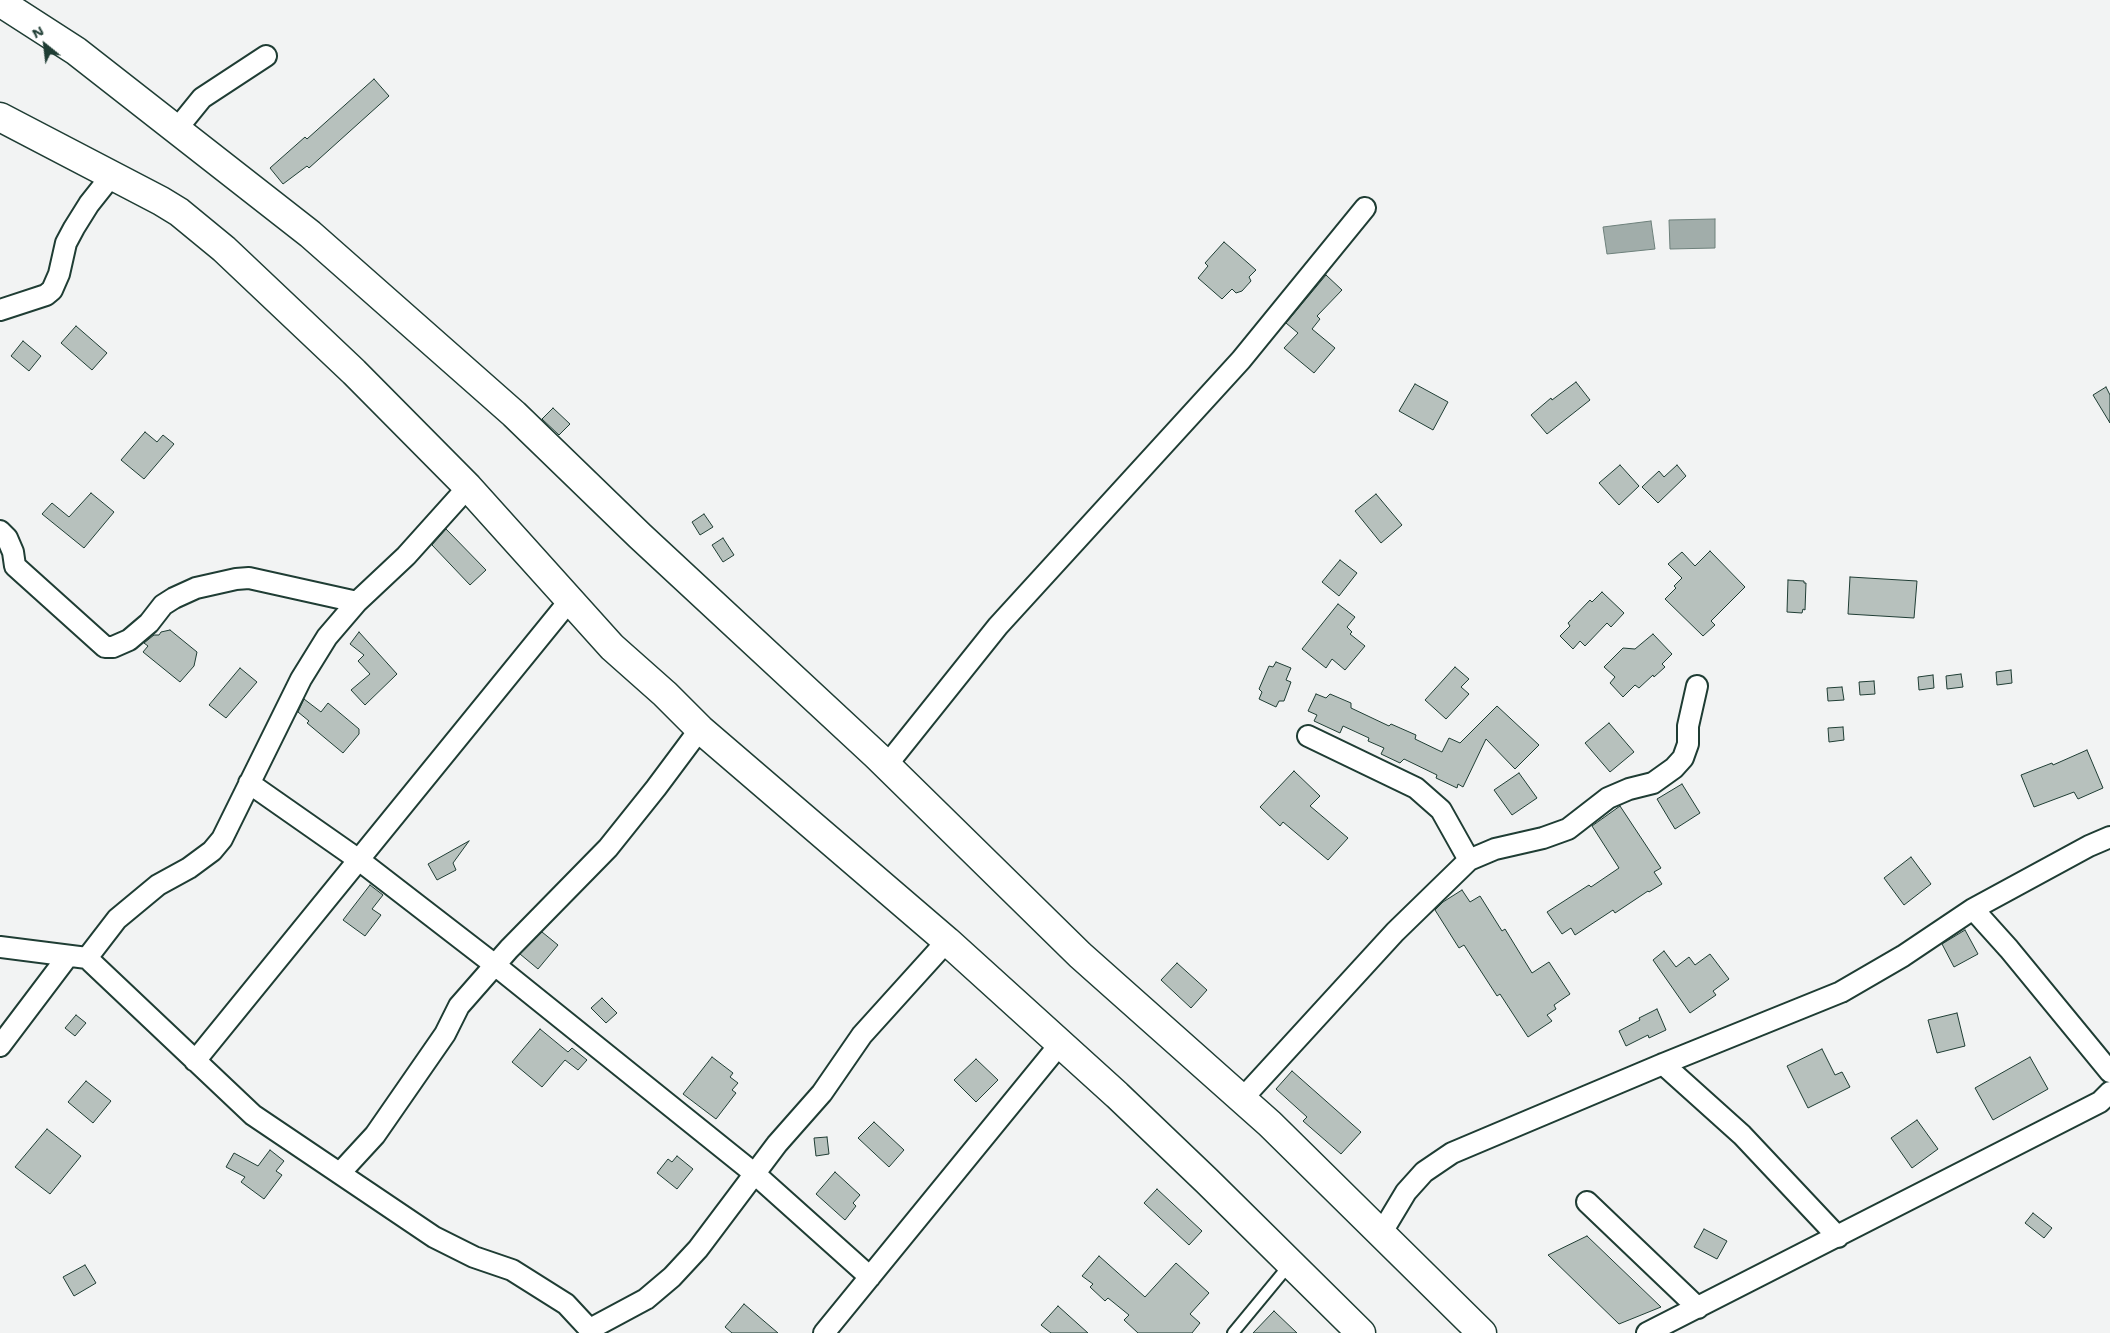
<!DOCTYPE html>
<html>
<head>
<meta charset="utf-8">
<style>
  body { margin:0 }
  #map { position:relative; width:2110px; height:1333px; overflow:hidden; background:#f2f3f3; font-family:"Shantell Sans",sans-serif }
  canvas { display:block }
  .north { position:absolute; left:20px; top:20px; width:50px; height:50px; -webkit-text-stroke:4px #fff; paint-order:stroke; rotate:331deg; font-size:14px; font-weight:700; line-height:20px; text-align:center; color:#1f3d34 }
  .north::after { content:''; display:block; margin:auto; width:18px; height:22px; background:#1f3d34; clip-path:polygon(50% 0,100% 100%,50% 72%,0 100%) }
</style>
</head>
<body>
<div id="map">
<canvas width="2110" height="1333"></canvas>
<div class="north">N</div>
</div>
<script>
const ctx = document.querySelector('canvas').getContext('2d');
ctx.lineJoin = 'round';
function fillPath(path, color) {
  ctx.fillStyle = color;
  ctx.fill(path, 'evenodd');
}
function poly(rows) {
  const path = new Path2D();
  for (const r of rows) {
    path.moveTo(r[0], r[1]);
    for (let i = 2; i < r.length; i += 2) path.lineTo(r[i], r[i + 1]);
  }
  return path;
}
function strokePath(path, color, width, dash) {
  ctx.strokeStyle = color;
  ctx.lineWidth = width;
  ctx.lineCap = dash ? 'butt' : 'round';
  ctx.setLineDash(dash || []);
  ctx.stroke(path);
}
const water = poly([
  [1715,219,1715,248,1670,249,1669,220,1715,219],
  [1651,221,1655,249,1607,254,1603,227,1651,221]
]);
fillPath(water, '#a1adaa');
strokePath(water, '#6d807b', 1);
const building = poly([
  [374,79,389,96,309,168,307,166,283,184,270,168,305,137,307,139,374,79],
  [1224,242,1256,270,1249,277,1251,281,1242,291,1236,293,1232,289,1222,299,1198,278,1208,266,1205,263,1224,242],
  [1326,275,1342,290,1317,316,1320,319,1312,329,1335,348,1314,373,1284,348,1298,333,1286,323,1326,275],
  [76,326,107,353,92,370,61,343,76,326],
  [23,341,41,356,29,371,11,356,23,341],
  [1576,382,1590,400,1547,434,1531,415,1551,398,1552,400,1576,382],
  [1415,384,1448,402,1433,430,1399,411,1415,384],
  [2106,387,2110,395,2110,423,2093,395,2106,387],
  [553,408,570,424,559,435,542,419,553,408],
  [145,432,157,442,163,435,174,444,144,479,121,460,145,432],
  [1620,465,1639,486,1619,505,1599,483,1620,465],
  [1677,465,1686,476,1658,503,1642,487,1659,471,1664,477,1677,465],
  [91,493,114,512,84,548,42,514,52,503,69,517,91,493],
  [1376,494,1402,525,1381,543,1355,511,1376,494],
  [704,514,713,527,700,535,692,522,704,514],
  [446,529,486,570,470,585,432,545,446,529],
  [723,538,734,555,723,562,712,545,723,538],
  [1710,551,1745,587,1711,621,1715,625,1703,636,1665,599,1676,588,1674,586,1682,578,1668,564,1682,552,1695,566,1710,551],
  [1340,560,1357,573,1339,596,1322,582,1340,560],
  [1850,577,1917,581,1914,618,1848,614,1850,577],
  [1788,580,1804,581,1804,583,1806,583,1805,610,1803,609,1802,613,1787,612,1788,580],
  [1602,592,1624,613,1611,627,1607,623,1585,646,1580,641,1573,649,1560,636,1570,626,1568,623,1590,600,1592,602,1602,592],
  [1338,604,1355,617,1347,627,1352,632,1350,634,1365,646,1345,670,1332,659,1326,668,1302,649,1338,604],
  [170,630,197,652,194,666,180,682,143,652,148,646,144,643,154,635,159,635,161,632,170,630],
  [359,632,397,674,365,705,351,690,370,674,358,661,364,655,350,644,359,632],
  [1653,634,1672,654,1662,664,1665,667,1654,677,1653,675,1639,688,1635,685,1623,697,1610,683,1615,677,1604,667,1623,648,1635,649,1653,634],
  [1276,662,1291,668,1286,680,1291,682,1284,701,1279,701,1276,707,1259,699,1262,692,1259,689,1269,666,1273,667,1276,662],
  [1455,667,1469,679,1461,687,1469,694,1446,719,1425,700,1455,667],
  [240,668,257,682,226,718,209,705,240,668],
  [2011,670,2012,683,1997,685,1996,672,2011,670],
  [1961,674,1963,687,1947,689,1946,676,1961,674],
  [1933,675,1934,688,1919,690,1918,677,1933,675],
  [1874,681,1875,694,1860,695,1859,682,1874,681],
  [1842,687,1844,700,1828,701,1827,688,1842,687],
  [1316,694,1326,698,1330,694,1351,703,1351,708,1389,726,1391,724,1416,735,1415,739,1442,752,1449,738,1460,743,1497,706,1539,745,1515,769,1486,739,1463,787,1458,784,1457,788,1436,778,1437,775,1404,759,1400,763,1381,754,1384,748,1368,741,1369,738,1343,726,1340,733,1314,721,1317,715,1308,711,1316,694],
  [304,699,321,712,328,703,359,729,359,734,343,753,307,723,309,721,298,712,304,699],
  [1609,723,1634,752,1610,772,1585,743,1609,723],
  [1843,727,1844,740,1829,742,1828,728,1843,727],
  [2087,750,2103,788,2078,799,2074,792,2034,807,2021,775,2052,763,2053,765,2087,750],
  [1294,771,1320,796,1310,806,1348,838,1328,860,1283,822,1280,826,1260,807,1294,771],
  [1519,773,1537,798,1512,815,1494,790,1519,773],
  [1682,784,1700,813,1675,829,1657,799,1682,784],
  [1620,806,1661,868,1654,872,1662,884,1649,892,1648,891,1615,913,1613,910,1575,935,1571,928,1562,934,1547,912,1589,885,1591,887,1619,868,1592,826,1620,806],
  [469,841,453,863,456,870,437,880,428,864,469,841],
  [1911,857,1931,884,1904,905,1884,878,1911,857],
  [370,885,383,895,372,909,381,915,365,936,343,920,370,885],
  [1462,890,1470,902,1480,896,1502,931,1505,929,1532,973,1549,962,1570,994,1554,1005,1556,1009,1547,1015,1552,1021,1528,1037,1500,994,1497,996,1464,945,1459,948,1435,910,1443,902,1462,890],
  [1965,930,1978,954,1954,967,1942,944,1965,930],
  [542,932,558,945,538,969,520,954,542,932],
  [1664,951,1676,967,1689,957,1695,965,1710,954,1729,979,1713,991,1716,995,1690,1013,1653,960,1664,951],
  [1177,963,1207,990,1191,1008,1161,980,1177,963],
  [602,998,617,1013,606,1023,591,1008,602,998],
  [1657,1009,1666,1030,1649,1038,1648,1035,1626,1046,1619,1031,1640,1020,1639,1018,1657,1009],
  [1957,1013,1965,1046,1937,1053,1928,1020,1957,1013],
  [76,1015,86,1023,75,1036,65,1028,76,1015],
  [540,1029,568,1052,572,1048,587,1060,578,1070,565,1060,542,1087,512,1062,540,1029],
  [1822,1049,1835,1075,1842,1072,1850,1087,1808,1108,1787,1066,1822,1049],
  [712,1057,733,1073,730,1077,738,1083,732,1090,736,1093,716,1119,683,1094,712,1057],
  [2030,1057,2048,1089,1993,1120,1975,1088,2030,1057],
  [976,1059,998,1080,976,1102,954,1080,976,1059],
  [1292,1071,1361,1132,1341,1154,1303,1121,1307,1117,1276,1089,1292,1071],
  [86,1081,111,1101,93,1123,68,1102,86,1081],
  [1917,1120,1938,1149,1912,1168,1891,1138,1917,1120],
  [874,1122,904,1150,889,1167,858,1138,874,1122],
  [47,1129,81,1156,50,1194,15,1167,47,1129],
  [827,1137,829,1154,816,1156,814,1138,827,1137],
  [270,1150,284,1161,276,1171,282,1175,264,1199,241,1182,245,1177,226,1167,234,1153,258,1166,270,1150],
  [677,1156,693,1169,677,1189,657,1173,668,1159,672,1162,677,1156],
  [835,1172,860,1195,853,1203,856,1206,845,1220,816,1194,835,1172],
  [1157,1189,1202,1231,1189,1245,1144,1203,1157,1189],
  [2033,1213,2052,1228,2044,1238,2025,1223,2033,1213],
  [1704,1229,1727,1241,1717,1259,1694,1247,1704,1229],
  [1587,1236,1661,1307,1619,1324,1548,1255,1587,1236],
  [1099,1256,1145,1297,1176,1263,1209,1293,1190,1314,1200,1323,1192,1333,1138,1333,1124,1320,1129,1315,1108,1298,1105,1301,1090,1287,1093,1284,1082,1276,1099,1256],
  [85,1265,96,1283,74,1296,63,1277,85,1265],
  [744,1304,778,1333,732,1333,725,1327,744,1304],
  [1058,1306,1088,1333,1051,1333,1041,1325,1058,1306],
  [1274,1311,1297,1333,1253,1333,1274,1311]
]);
fillPath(building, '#b7c1bd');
strokePath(building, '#1f3d34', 1);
const lane = poly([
  [1233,1333,1290,1264]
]);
const street = poly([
  [176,130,202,98,266,56],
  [0,310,46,295,52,290,59,274,66,243,74,228,89,204,112,175],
  [0,531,7,538,13,552,15,566,105,647,113,647,129,640,149,623,163,605,174,598,196,588,236,579,249,578,357,602],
  [1308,736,1416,788,1441,810,1469,860],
  [886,766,998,626,1241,360,1365,208],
  [249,783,359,860,495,965,755,1174,870,1277],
  [1973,909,2009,949,2110,1072],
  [0,947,87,958,253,1115,434,1237,474,1257,512,1270,566,1304,593,1333],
  [87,958,117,919,158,885,189,868,212,851,222,839,301,679,327,637,357,602,406,556,468,487],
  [0,1046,68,956],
  [195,1061,570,600],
  [1663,1064,1742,1135,1838,1237],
  [1242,1099,1395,932,1469,860,1495,849,1543,838,1568,829,1608,798,1629,789,1653,783,1674,768,1683,758,1688,744,1688,726,1697,686],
  [340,1173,375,1135,445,1034,459,1006,509,949,608,848,656,788,700,729],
  [1587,1202,1698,1308],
  [1382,1232,1406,1192,1424,1172,1452,1153,1663,1064,1841,992,1903,956,1973,909,2089,846,2110,837],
  [590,1329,646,1299,672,1277,698,1249,777,1144,822,1093,862,1035,947,941],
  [824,1333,1060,1044],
  [1647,1333,2100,1102,2110,1092]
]);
const secondary = poly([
  [0,2,76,51,310,234,514,414,640,536,877,756,1080,955,1270,1124,1482,1333],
  [0,117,161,201,179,212,224,249,354,372,468,487,612,647,665,694,700,729,947,941,1117,1095,1207,1181,1361,1333]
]);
strokePath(lane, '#1f3d34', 14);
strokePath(street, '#1f3d34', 24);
strokePath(secondary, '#1f3d34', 31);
strokePath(lane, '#fff', 10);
strokePath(street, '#fff', 20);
strokePath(secondary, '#fff', 28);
</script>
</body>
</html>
